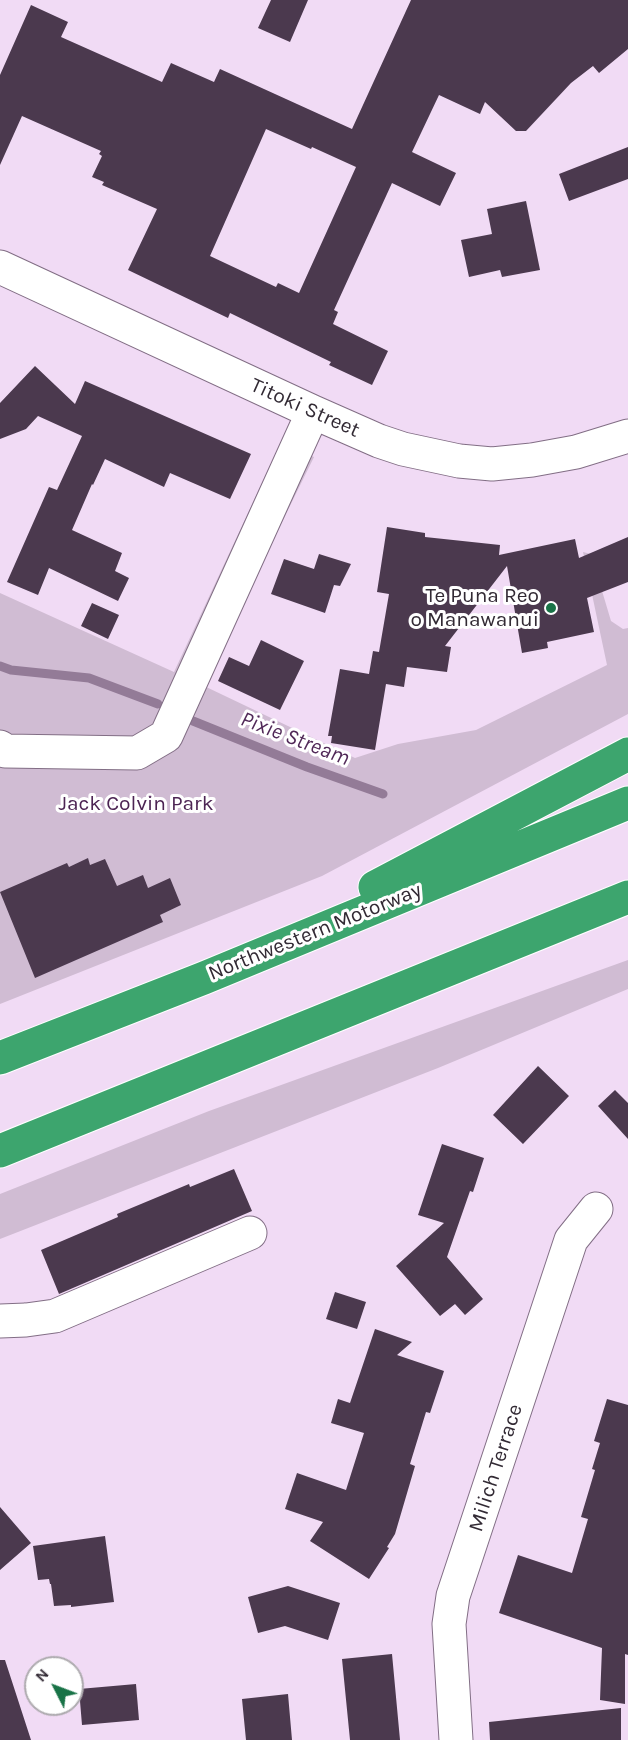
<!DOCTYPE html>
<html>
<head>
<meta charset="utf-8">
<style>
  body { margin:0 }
  #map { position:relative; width:628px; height:1740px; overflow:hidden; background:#f1dbf5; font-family:Karla,sans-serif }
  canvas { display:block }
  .north { position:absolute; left:24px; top:1656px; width:60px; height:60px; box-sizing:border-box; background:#fff; border:2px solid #adaaae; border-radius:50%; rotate:312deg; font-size:16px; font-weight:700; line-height:24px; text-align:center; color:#322a34 }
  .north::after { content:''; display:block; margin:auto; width:21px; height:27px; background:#197347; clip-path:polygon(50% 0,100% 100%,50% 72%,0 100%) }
</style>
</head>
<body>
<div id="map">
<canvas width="628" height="1740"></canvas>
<div class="north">N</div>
</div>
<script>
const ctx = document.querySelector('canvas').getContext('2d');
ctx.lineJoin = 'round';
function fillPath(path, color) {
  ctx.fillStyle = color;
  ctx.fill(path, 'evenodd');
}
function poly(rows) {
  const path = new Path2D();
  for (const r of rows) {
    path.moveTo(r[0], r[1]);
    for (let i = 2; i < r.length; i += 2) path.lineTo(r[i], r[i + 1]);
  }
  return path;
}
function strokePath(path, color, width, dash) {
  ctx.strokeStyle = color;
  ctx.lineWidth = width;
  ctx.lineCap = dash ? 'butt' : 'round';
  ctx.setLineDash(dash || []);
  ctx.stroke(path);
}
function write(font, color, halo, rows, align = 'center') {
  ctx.font = font + ' Karla,sans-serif';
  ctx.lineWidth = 6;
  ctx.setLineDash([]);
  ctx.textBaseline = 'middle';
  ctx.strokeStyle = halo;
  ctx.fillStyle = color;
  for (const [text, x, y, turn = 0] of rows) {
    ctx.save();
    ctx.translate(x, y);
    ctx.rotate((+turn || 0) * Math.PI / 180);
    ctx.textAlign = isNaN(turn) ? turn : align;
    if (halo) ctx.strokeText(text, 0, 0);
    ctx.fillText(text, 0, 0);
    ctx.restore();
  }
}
fillPath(poly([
  [281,442,314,457,202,685,355,758,398,744,476,730,607,665,583,552,591,554,611,621,623,629,628,628,628,714,322,876,0,1004,0,593,174,672],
  [628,960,628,989,438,1068,0,1239,0,1194,209,1111]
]), '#d0bcd3');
strokePath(poly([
  [0,666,11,670,89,678,158,704],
  [193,721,307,767,383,794]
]), '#937b97', 9);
fillPath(poly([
  [271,0,308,0,290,42,258,28],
  [411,0,628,0,628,49,599,73,593,66,571,83,526,131,516,131,485,102,480,114,439,95,412,152,456,173,440,206,392,183,334,310,338,312,333,324,388,351,372,385,329,365,331,362,230,313,228,318,128,270,157,209,102,185,104,182,92,177,102,156,99,154,101,151,22,116,0,165,0,75,31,5,68,22,61,37,162,82,171,63,214,82,220,69,352,129],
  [266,129,311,149,312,147,356,167,299,293,278,283,276,287,210,256],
  [628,147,628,179,569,201,559,174],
  [526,201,540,270,502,277,500,270,469,277,461,240,492,234,487,209],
  [35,366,75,404,85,381,251,454,230,499,170,473,164,487,105,459,93,485,92,484,72,530,122,553,115,571,129,578,118,601,49,568,38,595,7,582,49,487,57,490,82,436,38,416,26,429,0,439,0,403],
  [387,527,425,533,425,537,500,545,499,555,575,539,579,558,628,537,628,582,587,598,594,632,547,642,548,648,522,653,507,566,445,646,451,647,447,672,407,667,404,687,386,684,375,750,331,743,332,736,328,736,340,669,369,674,373,651,379,652,389,594,377,592],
  [319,554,351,564,340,586,334,585,325,613,271,594,284,559,314,569],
  [92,603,119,615,108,639,81,626],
  [261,640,304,661,280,710,218,681,229,657,249,666],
  [88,858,90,865,105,859,117,886,143,875,148,888,170,878,181,905,160,915,163,922,35,978,0,892,67,863,69,867],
  [538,1066,569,1096,523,1144,493,1115],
  [615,1090,628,1103,628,1139,598,1106],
  [442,1144,484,1158,473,1192,470,1191,447,1257,483,1299,465,1315,455,1304,440,1316,396,1266,444,1223,418,1215],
  [234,1169,252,1211,59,1294,41,1250,118,1217,117,1214,189,1184,190,1187],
  [335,1292,366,1302,357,1329,326,1319],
  [375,1329,412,1342,397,1355,444,1371,430,1413,426,1412,410,1464,415,1466,395,1534,387,1547,389,1548,369,1579,310,1541,323,1522,285,1509,297,1473,346,1490,364,1433,331,1423,338,1399,350,1403],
  [607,1399,628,1405,628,1655,625,1654,625,1704,600,1700,602,1648,499,1613,518,1555,572,1573,588,1519,581,1517,595,1470,592,1469,600,1443,594,1441],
  [0,1507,31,1543,0,1570],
  [105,1536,114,1602,71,1607,71,1605,54,1606,51,1584,50,1584,49,1579,38,1580,33,1546],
  [288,1586,340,1603,328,1640,285,1626,258,1633,248,1597],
  [392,1654,400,1740,350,1740,342,1659],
  [0,1660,5,1660,31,1740,0,1740],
  [136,1684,139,1720,82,1725,79,1689],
  [288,1694,292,1740,246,1740,242,1699],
  [621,1708,621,1740,490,1740,489,1722]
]), '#4b394e');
const minor = poly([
  [0,267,313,412,379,441,403,449,459,461,492,464,532,460,576,452,628,436],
  [0,747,5,751,137,753,166,736,313,412],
  [0,1321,26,1320,55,1316,250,1233],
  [456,1740,449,1624,453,1596,571,1240,596,1209]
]);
const highway = poly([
  [375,887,628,754],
  [0,1058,204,978,628,803],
  [0,1151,628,897]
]);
strokePath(minor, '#826e85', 35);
strokePath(highway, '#fff', 35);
strokePath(minor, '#fff', 33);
strokePath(highway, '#3da56e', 33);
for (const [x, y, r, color] of [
  [551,608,6,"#197347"]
]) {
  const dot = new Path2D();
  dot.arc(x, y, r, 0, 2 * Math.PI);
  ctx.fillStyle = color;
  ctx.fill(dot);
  strokePath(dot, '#fff', 2);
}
write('21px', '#322a34', '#fff', [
  ["Titoki Street",305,408,24],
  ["Northwestern Motorway",315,932,-22],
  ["Milich Terrace",496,1468,-72]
]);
write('21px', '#322a34', '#fff', [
  ["Te Puna Reo",539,596],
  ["o Manawanui",539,620]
], 'right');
write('21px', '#4c2453', '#fff', [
  ["Jack Colvin Park",136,804]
]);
write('italic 22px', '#512958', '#fff', [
  ["Pixie Stream",295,739,21]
]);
</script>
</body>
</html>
